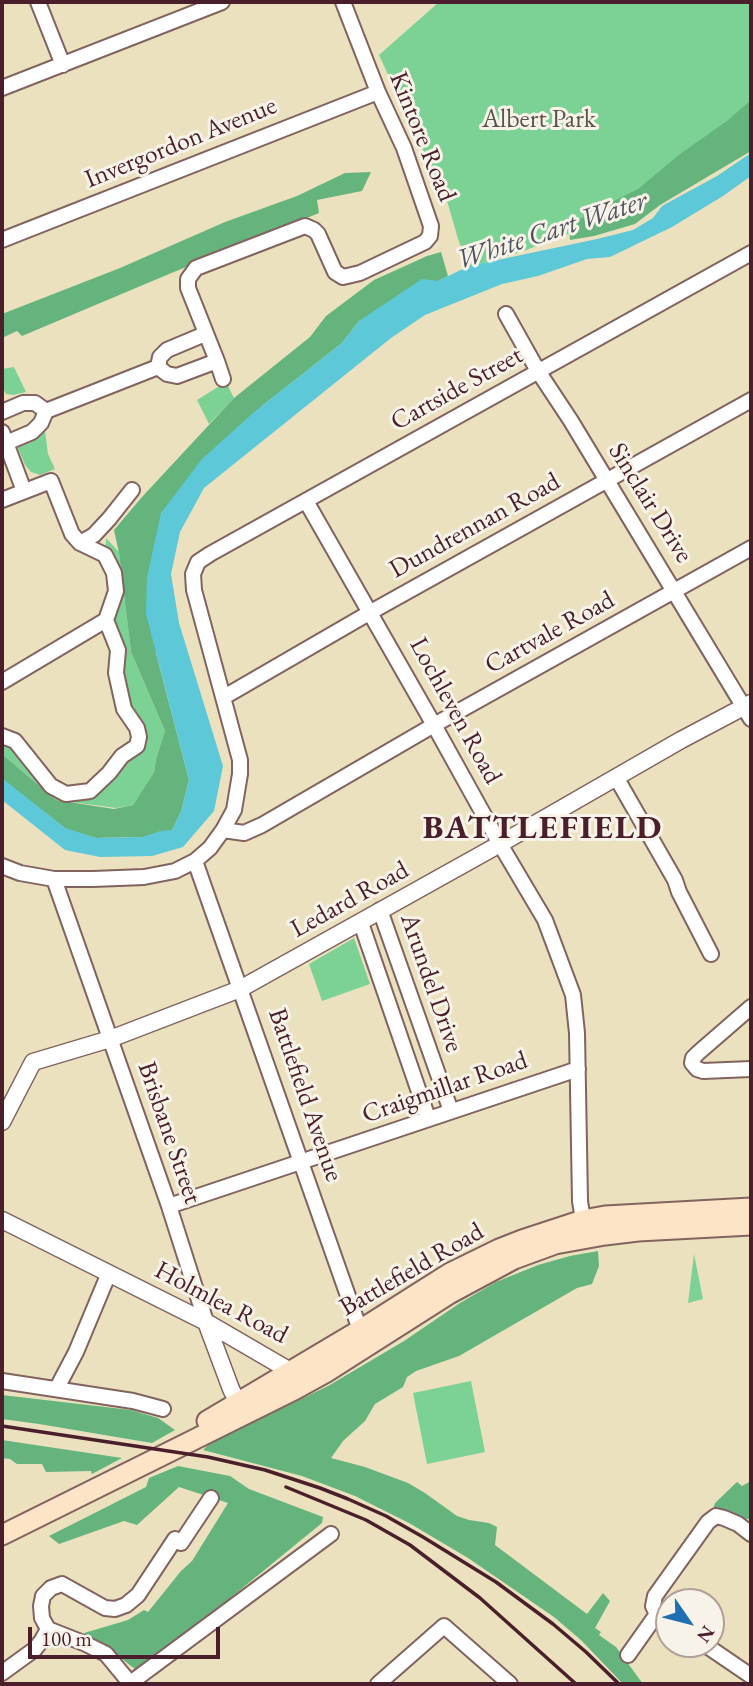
<!DOCTYPE html>
<html>
<head>
<meta charset="utf-8">
<style>
  body { margin:0 }
  #map { position:relative; width:753px; height:1686px; overflow:hidden; background:#ebe1bf; font-family:"EB Garamond",serif }
  canvas { display:block }
  .frame { position:absolute; inset:0; border:4px solid #4a1f2b; pointer-events:none }
  .north { position:absolute; left:655px; top:1588px; width:70px; height:70px; box-sizing:border-box; background:#f7f3e8; border:2px solid #b29e9c; border-radius:50%; rotate:125deg; font-size:19px; font-weight:700; line-height:28px; text-align:center; color:#4a1f2b }
  .north::after { content:''; display:block; margin:auto; width:24px; height:32px; background:#1f6fb2; clip-path:polygon(50% 0,100% 100%,50% 72%,0 100%) }
  .scale { position:absolute; left:28px; top:1627px; width:192px; height:32px; box-sizing:border-box; border:4px solid #4a1f2b; border-top:0; padding-left:9px; font-size:21px; line-height:24px; white-space:nowrap; color:#4a1f2b; -webkit-text-stroke:5px #f7f3e8; paint-order:stroke }
</style>
</head>
<body>
<div id="map">
<canvas width="753" height="1686"></canvas>
<div class="frame"></div>
<div class="north">N</div>
<div class="scale">100 m</div>
</div>
<script>
const ctx = document.querySelector('canvas').getContext('2d');
ctx.lineJoin = 'round';
function fillPath(path, color) {
  ctx.fillStyle = color;
  ctx.fill(path, 'evenodd');
}
function poly(rows) {
  const path = new Path2D();
  for (const r of rows) {
    path.moveTo(r[0], r[1]);
    for (let i = 2; i < r.length; i += 2) path.lineTo(r[i], r[i + 1]);
  }
  return path;
}
function strokePath(path, color, width, dash) {
  ctx.strokeStyle = color;
  ctx.lineWidth = width;
  ctx.lineCap = dash ? 'butt' : 'round';
  ctx.setLineDash(dash || []);
  ctx.stroke(path);
}
function write(font, color, halo, rows, align = 'center') {
  ctx.font = font + ' "EB Garamond",serif';
  ctx.lineWidth = 6;
  ctx.setLineDash([]);
  ctx.textBaseline = 'middle';
  ctx.strokeStyle = halo;
  ctx.fillStyle = color;
  for (const [text, x, y, turn = 0] of rows) {
    ctx.save();
    ctx.translate(x, y);
    ctx.rotate((+turn || 0) * Math.PI / 180);
    ctx.textAlign = isNaN(turn) ? turn : align;
    if (halo) ctx.strokeText(text, 0, 0);
    ctx.fillText(text, 0, 0);
    ctx.restore();
  }
}
fillPath(poly([
  [439,2,748,2,751,8,751,109,586,227,521,252,469,267,458,239,448,204,379,55],
  [14,367,26,392,13,395,6,394,3,388,2,369],
  [226,382,234,398,209,424,197,400],
  [45,431,48,454,55,469,40,475,31,472,25,465,18,448,18,445],
  [106,538,119,552,131,652,165,731,156,759,154,772,133,805,116,808,56,800,2,754,2,736,51,786,90,791,137,746,124,709,106,620,116,591,105,555],
  [354,938,370,984,322,1001,309,964],
  [694,1254,703,1299,688,1303],
  [471,1381,485,1452,427,1464,413,1393]
]), '#7cd295');
fillPath(poly([
  [751,100,751,151,660,205,635,224,594,236,570,240,569,225,604,206,638,189,680,154,727,121],
  [371,172,362,191,317,200,319,213,169,274,22,336,17,331,2,338,2,314,120,268,225,222,297,196,345,173],
  [441,252,448,276,359,321,342,343,262,406,161,513,156,653,189,780,181,812,172,830,143,837,96,838,66,829,2,779,2,754,56,800,114,809,133,805,154,772,156,759,165,731,131,652,119,553,114,530,142,497,234,398,310,337,326,316,374,280,427,256],
  [598,1251,599,1266,592,1284,577,1288,459,1356,416,1371,407,1377,403,1387,375,1404,365,1421,343,1441,331,1458,365,1467,408,1483,425,1493,457,1516,469,1520,489,1523,497,1527,495,1545,587,1614,603,1593,610,1601,595,1628,601,1632,599,1635,616,1647,643,1684,623,1684,582,1641,554,1617,468,1558,409,1523,355,1496,302,1476,203,1450,210,1443,328,1386,404,1341,460,1303,496,1282,538,1265,570,1256],
  [2,1395,131,1410,158,1418,175,1430,152,1443,39,1424,2,1419],
  [2,1440,122,1458,92,1474,91,1471,46,1472,42,1464,17,1464,10,1459,2,1458],
  [178,1466,230,1476,249,1489,323,1517,322,1523,147,1666,135,1669,105,1646,84,1633,128,1620,144,1610,148,1612,181,1571,192,1561,228,1503,179,1487,137,1525,124,1521,59,1544,49,1536,146,1487,149,1478],
  [751,1481,751,1520,713,1509,715,1503,737,1482,742,1486]
]), '#65b47e');
fillPath(poly([
  [751,153,751,176,723,196,672,227,610,257,587,259,538,276,502,284,425,315,391,338,204,488,180,532,171,574,179,623,223,766,214,811,183,847,152,856,100,857,65,850,2,800,2,778,65,828,96,838,143,837,160,831,172,830,181,812,189,780,146,614,147,578,161,513,202,459,253,413,342,343,359,321,422,279,438,281,469,266,597,239,633,230,653,218,662,206,717,176]
]), '#5dc8d7');
const minor = poly([
  [38,2,63,65],
  [2,88,222,2],
  [2,240,378,92],
  [506,314,538,371,571,421,751,719],
  [217,361,223,379],
  [158,367,160,357,167,350,205,334],
  [2,412,23,403,35,403,46,411],
  [2,432,24,491],
  [6,443,32,432,41,423,46,411,158,367,167,374,177,376,217,361,188,288,188,279,196,268,305,226,314,230,318,234,335,272,343,277,360,273,425,242,430,236,431,226,404,148,378,92,343,2],
  [2,500,51,481,72,534,80,543,105,555,114,573,116,591,106,620,2,682],
  [306,501,434,725,500,844,545,920,573,995,577,1033,580,1201,583,1220],
  [80,543,94,535,109,519,132,490],
  [224,697,369,613,751,400],
  [2,736,15,741,51,786,66,794,90,791,109,773,122,756,137,746,139,737,137,728,124,709,116,673,118,650,106,620],
  [616,777,675,880,679,892,711,954],
  [223,830,244,833,262,825,434,725,751,548],
  [195,861,360,1330],
  [2,866,20,873,54,879,93,879,144,877,175,871,195,861,210,848,223,830,234,810,240,774,240,760,194,590,193,574,198,562,210,554,751,253],
  [54,879,169,1206,206,1322],
  [380,910,451,1111],
  [361,923,428,1118],
  [751,1007,698,1053,693,1058,692,1063,697,1069,703,1071,751,1069],
  [169,1206,578,1069],
  [2,1381,133,1401,163,1409],
  [57,1388,76,1352,109,1273],
  [669,1621,657,1614,653,1606,655,1596,708,1522,716,1516,724,1518,738,1524,751,1534],
  [48,1629,86,1644,106,1654,130,1683],
  [704,1644,751,1676],
  [628,1655,657,1614],
  [2,1673,35,1649,42,1640,48,1629,42,1618,41,1606,43,1596,51,1588,62,1584,105,1608,115,1609,126,1605,138,1595,175,1539,181,1543,211,1498],
  [129,1684,331,1534],
  [378,1684,444,1626,510,1684]
]);
const tertiary = poly([
  [2,1122,33,1062,110,1039,240,989,500,844,681,740,751,703],
  [2,1220,206,1322,285,1368,288,1372],
  [206,1322,231,1389,238,1403]
]);
const secondary = poly([
  [207,1421,360,1330,450,1273,499,1249,522,1240,583,1220,605,1216,751,1208],
  [2,1535,296,1389,325,1373,449,1294,514,1259,555,1244,605,1235,638,1231,751,1225]
]);
strokePath(minor, '#82635f', 18);
strokePath(tertiary, '#82635f', 19);
strokePath(secondary, '#82635f', 23);
strokePath(minor, '#fff', 14);
strokePath(tertiary, '#fff', 16);
strokePath(secondary, '#fee4c6', 19);
strokePath(poly([
  [2,1426,208,1457,265,1470,320,1488,348,1499,386,1516,423,1537,496,1582,553,1624,586,1652,619,1684],
  [286,1487,366,1520,410,1545,480,1598,576,1684]
]), '#4a1f2b', 3.5);
write('26px', '#59554b', '#f7f3e8', [
  ["Albert Park",539,120]
]);
write('26px', '#4a1f2b', '#f7f3e8', [
  ["Kintore Road",422,137,68],
  ["Invergordon Avenue",181,143,-22],
  ["Cartside Street",457,389,-29],
  ["Sinclair Drive",650,503,58],
  ["Dundrennan Road",475,526,-29],
  ["Cartvale Road",550,633,-29],
  ["Lochleven Road",455,711,61],
  ["Ledard Road",350,900,-29],
  ["Arundel Drive",431,983,71],
  ["Craigmillar Road",445,1088,-19],
  ["Battlefield Avenue",305,1095,71],
  ["Brisbane Street",169,1133,71],
  ["Battlefield Road",412,1270,-30],
  ["Holmlea Road",221,1303,28]
]);
write('italic 28px', '#50525f', '#f7f3e8', [
  ["White Cart Water",552,231,-18]
]);
ctx.letterSpacing = '2px';
write('bold 33px', '#4a1f2b', '#f7f3e8', [
  ["BATTLEFIELD",543,829]
]);
ctx.letterSpacing = '0px';
</script>
</body>
</html>
